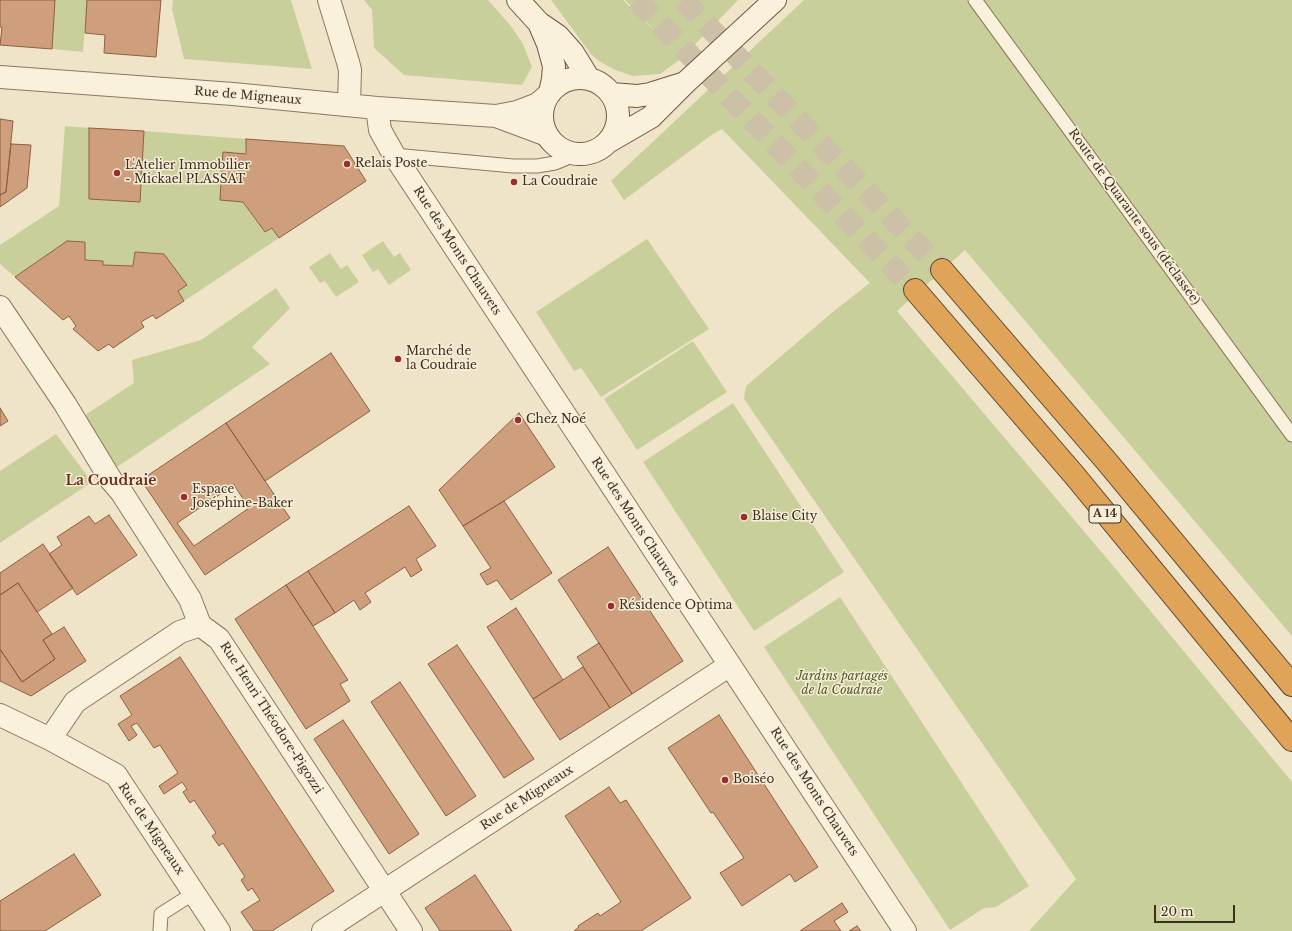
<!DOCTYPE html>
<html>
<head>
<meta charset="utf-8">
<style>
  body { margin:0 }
  #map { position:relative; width:1292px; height:931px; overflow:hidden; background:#f0e4c8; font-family:"Libre Baskerville",serif }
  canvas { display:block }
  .scale { position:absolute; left:1154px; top:905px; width:81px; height:18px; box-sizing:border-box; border:2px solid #3d2e20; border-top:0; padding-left:5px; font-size:12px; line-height:14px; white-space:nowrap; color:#3d2e20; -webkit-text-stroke:3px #f7eed8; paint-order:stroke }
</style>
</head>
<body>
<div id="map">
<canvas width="1292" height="931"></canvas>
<div class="scale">20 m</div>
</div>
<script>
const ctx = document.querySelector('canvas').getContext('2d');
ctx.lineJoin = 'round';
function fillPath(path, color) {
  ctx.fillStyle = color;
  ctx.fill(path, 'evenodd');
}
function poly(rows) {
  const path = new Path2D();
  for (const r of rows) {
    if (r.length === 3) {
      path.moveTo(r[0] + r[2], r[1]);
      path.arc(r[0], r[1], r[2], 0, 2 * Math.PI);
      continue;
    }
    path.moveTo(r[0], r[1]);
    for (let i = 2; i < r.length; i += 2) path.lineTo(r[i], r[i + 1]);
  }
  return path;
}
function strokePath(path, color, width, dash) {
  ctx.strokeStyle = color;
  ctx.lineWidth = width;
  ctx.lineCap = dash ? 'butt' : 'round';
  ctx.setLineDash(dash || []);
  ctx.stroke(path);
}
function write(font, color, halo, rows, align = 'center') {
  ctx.font = font + ' "Libre Baskerville",serif';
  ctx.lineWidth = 3;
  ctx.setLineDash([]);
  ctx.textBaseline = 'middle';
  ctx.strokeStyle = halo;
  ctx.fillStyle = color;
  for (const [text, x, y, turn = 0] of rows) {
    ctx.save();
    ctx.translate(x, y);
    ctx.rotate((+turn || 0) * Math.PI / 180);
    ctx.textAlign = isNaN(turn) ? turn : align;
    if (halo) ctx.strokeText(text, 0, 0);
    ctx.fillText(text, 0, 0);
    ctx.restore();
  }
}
fillPath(poly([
  [55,0,87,0,83,52,52,49],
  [173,0,291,0,312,69,184,59,172,9],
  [364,0,488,0,511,26,523,44,532,67,522,85,404,75,374,48,372,10],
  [551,0,623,0,659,35,625,0,738,0,682,58,660,74,633,76,615,70,599,61,591,54],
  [804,0,1292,0,1292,636,965,250,897,311,1110,562,1292,782,1292,931,1029,931,1076,879,744,399,746,386,834,311,870,283,722,129,710,136,624,200,611,181],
  [65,126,89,128,89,199,140,202,144,131,246,139,243,202,265,232,272,228,279,238,184,301,178,291,187,285,164,254,135,252,133,266,103,265,102,261,85,260,85,242,68,241,15,277,0,264,0,245,59,206],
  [647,239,709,329,601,397,581,368,574,371,536,312],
  [383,241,394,257,400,253,411,270,389,285,378,269,373,272,362,255],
  [330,253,341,269,347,265,359,282,336,297,325,281,320,283,309,267],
  [276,288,290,308,252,347,270,364,117,467,82,417,134,383,132,360,201,340],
  [693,341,727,392,637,450,604,399],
  [733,403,844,572,754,631,643,462],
  [56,434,92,482,0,543,0,471],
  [840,597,1029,886,996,907,984,908,950,930,764,647]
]), '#c9cf9b');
const building = poly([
  [0,0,55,0,52,49,0,45,2,27,0,27,0,0],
  [87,0,161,0,156,57,104,53,105,35,85,33,87,0],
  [0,119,13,121,6,192,0,195,0,119],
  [89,128,144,131,140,202,89,199,89,128],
  [246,139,344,146,366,181,279,238,272,228,265,232,243,202,220,200,223,152,246,154,246,139],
  [11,144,31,145,27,188,0,207,0,195,6,192,11,144],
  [67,241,85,242,85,260,103,261,103,265,133,266,135,252,164,254,187,285,178,291,184,301,156,319,153,315,141,322,144,327,113,348,109,344,98,351,73,329,76,326,69,316,63,320,15,277,67,241],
  [331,353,370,411,265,481,226,423,331,353],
  [0,408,8,421,0,426,0,408],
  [519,413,555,467,504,501,463,526,439,490,519,413],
  [226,423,290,518,205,575,141,480,226,423],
  [234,485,249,508,194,546,177,523,234,485],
  [504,501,552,573,511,600,497,580,487,585,480,574,491,568,463,526,504,501],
  [409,506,436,546,416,559,422,570,411,577,405,567,365,593,371,602,360,610,354,600,335,613,308,571,409,506],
  [109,515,137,555,77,595,49,554,62,545,57,537,89,516,95,524,109,515],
  [43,544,73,588,37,612,18,583,0,595,0,573,43,544],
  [608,547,683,661,632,694,558,580,608,547],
  [308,571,335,613,313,626,286,585,308,571],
  [18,583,52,634,43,640,55,659,22,682,0,649,0,595,18,583],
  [286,585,348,680,340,684,350,701,306,729,235,619,286,585],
  [516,608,563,680,533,699,487,627,516,608],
  [64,627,86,661,31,696,0,681,0,649,22,682,55,659,43,640,64,627],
  [599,643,632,694,610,708,577,657,599,643],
  [457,645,534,759,504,778,428,664,457,645],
  [180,657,334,891,272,931,254,931,241,912,260,900,252,888,248,891,241,880,245,877,223,843,219,846,212,836,216,833,194,800,190,803,183,792,187,789,182,782,164,794,159,786,178,773,160,745,154,748,137,723,131,726,137,735,129,741,118,724,132,715,120,696,180,657],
  [583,667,610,708,560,740,533,699,583,667],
  [400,682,476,796,446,816,371,702,400,682],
  [719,715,818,867,795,882,790,874,742,906,720,873,744,858,713,812,711,813,668,748,719,715],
  [343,720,419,834,389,854,314,739,343,720],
  [609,787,620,803,626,800,691,898,641,931,574,931,579,927,578,926,598,913,600,916,621,902,565,816,609,787],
  [74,854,101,895,45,931,0,931,0,901,74,854],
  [475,875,512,931,440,931,425,908,475,875],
  [842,903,848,912,834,921,841,931,800,931,842,903],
  [857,926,861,931,849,931,857,926]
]);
fillPath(building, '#cf9f7d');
strokePath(building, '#8d5f41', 1);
strokePath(poly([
  [637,0,915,290],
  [683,0,942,270]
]), '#ccc0a6', 22, [22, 11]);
const lane = poly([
  [975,0,1292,435],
  [394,155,513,166,537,166,555,163,565,159,572,153],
  [160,931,161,914,194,893]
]);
const street = poly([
  [329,0,348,62,350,70,349,105],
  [0,77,233,94,377,108,496,116,517,112,538,104,547,96],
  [377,108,380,130,394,155,905,931],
  [496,116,547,135],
  [0,307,65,404,111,480,122,493,190,599,200,625,219,639,411,931],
  [0,715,50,739,116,775,219,931],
  [50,739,75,702,180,632,200,625],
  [323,931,730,665]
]);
const secondary = poly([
  [518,0,539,23,558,36,573,53,589,79],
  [539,23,548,44,554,66,553,79,550,93],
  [580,116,38],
  [611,94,637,96,650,94,682,84],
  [608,142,651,117,685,83,775,0]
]);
const highway = poly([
  [942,270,1108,463,1292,685],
  [915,290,1075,476,1292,740]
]);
strokePath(lane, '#8d765c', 15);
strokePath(street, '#8d765c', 24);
strokePath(secondary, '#6f573f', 24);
strokePath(highway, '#5b4430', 24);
strokePath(lane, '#faf1dc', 13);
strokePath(street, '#faf1dc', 22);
strokePath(secondary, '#faf1dc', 22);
strokePath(highway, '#e0a458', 22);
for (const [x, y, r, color] of [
  [347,164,4,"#9e2a2b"],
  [117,173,4,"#9e2a2b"],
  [514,182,4,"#9e2a2b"],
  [398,359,4,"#9e2a2b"],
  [518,420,4,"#9e2a2b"],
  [184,497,4,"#9e2a2b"],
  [744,517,4,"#9e2a2b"],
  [611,606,4,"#9e2a2b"],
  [725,780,4,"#9e2a2b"]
]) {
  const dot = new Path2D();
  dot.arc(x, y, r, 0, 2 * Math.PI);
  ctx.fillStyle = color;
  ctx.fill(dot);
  strokePath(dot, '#f7eed8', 1.5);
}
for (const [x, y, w] of [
  [1105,514,32]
]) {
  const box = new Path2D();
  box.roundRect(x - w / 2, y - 9, w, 18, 3);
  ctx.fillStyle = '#f7eed8';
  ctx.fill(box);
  strokePath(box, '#3d2e20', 1);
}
write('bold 11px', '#3d2e20', null, [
  ["A 14",1105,514]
]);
write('12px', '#3d2e20', '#f7eed8', [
  ["Rue de Migneaux",248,96,5],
  ["Route de Quarante sous (déclassée)",1134,217,54],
  ["Rue des Monts Chauvets",457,251,57],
  ["Rue des Monts Chauvets",635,522,57],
  ["Rue Henri Théodore-Pigozzi",271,718,57],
  ["Rue des Monts Chauvets",814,792,57],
  ["Rue de Migneaux",527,798,-33],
  ["Rue de Migneaux",151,829,56]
]);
write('12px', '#3d2e20', '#f7eed8', [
  ["Relais Poste",355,164],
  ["L'Atelier Immobilier",125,166],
  ["- Mickael PLASSAT",125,180],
  ["La Coudraie",522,182],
  ["Marché de",406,352],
  ["la Coudraie",406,366],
  ["Chez Noé",526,420],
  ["Espace",192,490],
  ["Joséphine-Baker",192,504],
  ["Blaise City",752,517],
  ["Résidence Optima",619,606],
  ["Boiséo",733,780]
], 'left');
write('italic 12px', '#4d5a26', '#f7eed8', [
  ["Jardins partagés",842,677],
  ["de la Coudraie",842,691]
]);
write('bold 14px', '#6b2e1e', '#f7eed8', [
  ["La Coudraie",111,481]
]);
</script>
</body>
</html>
